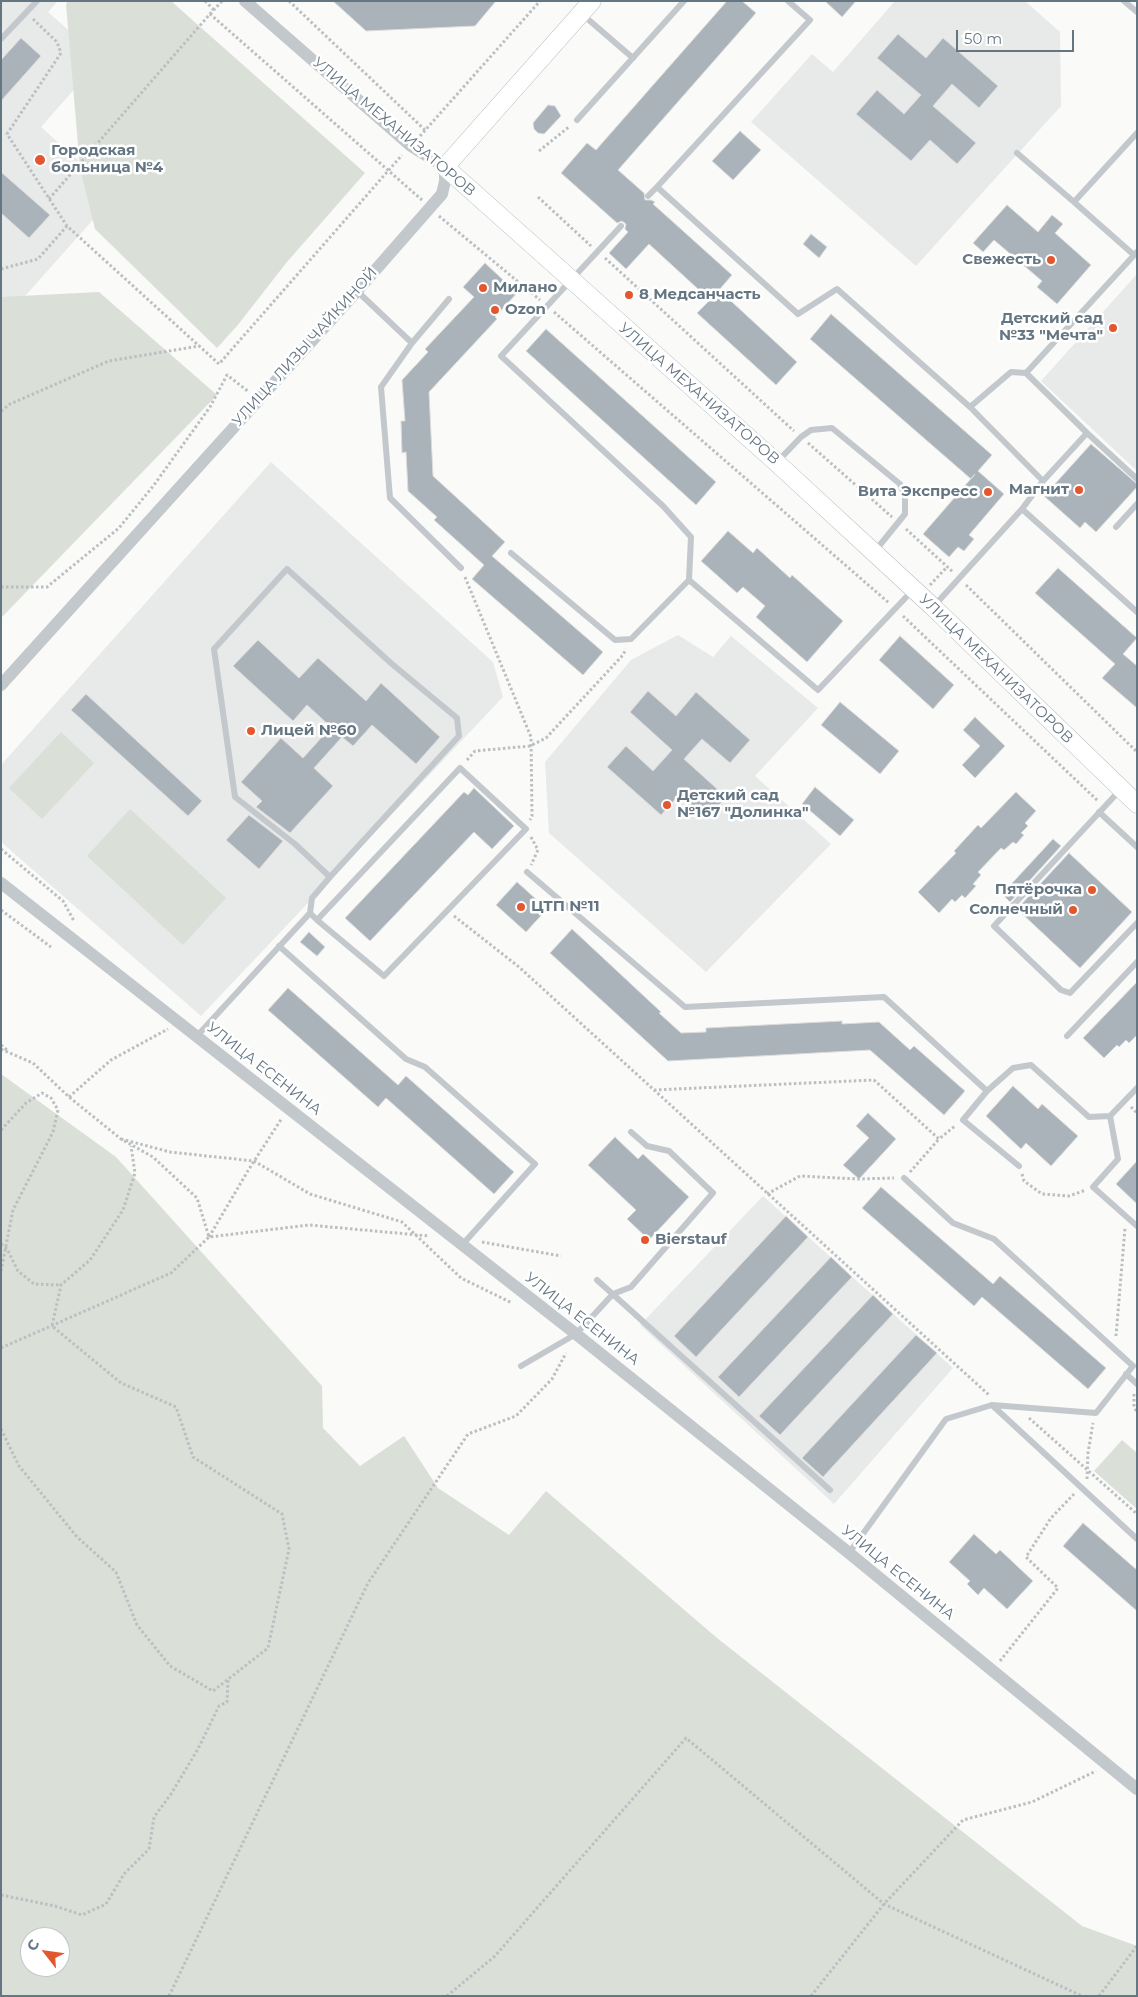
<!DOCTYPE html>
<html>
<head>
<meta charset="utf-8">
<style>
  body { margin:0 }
  #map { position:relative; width:1138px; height:1997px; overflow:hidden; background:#fafaf8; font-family:Montserrat,sans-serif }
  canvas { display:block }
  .frame { position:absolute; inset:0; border:2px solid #657683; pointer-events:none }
  .north { position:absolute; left:20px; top:1927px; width:50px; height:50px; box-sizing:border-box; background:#fff; border:1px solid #c1c8cd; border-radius:50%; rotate:300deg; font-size:14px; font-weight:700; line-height:20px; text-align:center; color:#657683 }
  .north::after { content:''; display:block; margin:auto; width:18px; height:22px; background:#e4572e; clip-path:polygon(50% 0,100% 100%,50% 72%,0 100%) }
  .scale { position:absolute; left:956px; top:30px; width:118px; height:22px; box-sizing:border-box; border:2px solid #657683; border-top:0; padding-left:6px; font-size:15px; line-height:18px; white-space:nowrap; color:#657683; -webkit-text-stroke:4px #fff; paint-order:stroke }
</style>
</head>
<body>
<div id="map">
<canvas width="1138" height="1997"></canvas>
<div class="frame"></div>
<div class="north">С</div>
<div class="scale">50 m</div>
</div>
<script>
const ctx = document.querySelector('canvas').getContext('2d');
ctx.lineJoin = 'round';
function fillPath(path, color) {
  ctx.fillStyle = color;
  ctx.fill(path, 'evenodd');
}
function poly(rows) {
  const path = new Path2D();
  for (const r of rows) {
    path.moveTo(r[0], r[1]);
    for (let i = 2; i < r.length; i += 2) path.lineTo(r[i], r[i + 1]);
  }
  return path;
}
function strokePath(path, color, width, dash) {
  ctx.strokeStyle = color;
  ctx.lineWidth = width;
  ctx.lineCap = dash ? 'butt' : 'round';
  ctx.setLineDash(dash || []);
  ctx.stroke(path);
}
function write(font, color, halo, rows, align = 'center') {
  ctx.font = font + ' Montserrat,sans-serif';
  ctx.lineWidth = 5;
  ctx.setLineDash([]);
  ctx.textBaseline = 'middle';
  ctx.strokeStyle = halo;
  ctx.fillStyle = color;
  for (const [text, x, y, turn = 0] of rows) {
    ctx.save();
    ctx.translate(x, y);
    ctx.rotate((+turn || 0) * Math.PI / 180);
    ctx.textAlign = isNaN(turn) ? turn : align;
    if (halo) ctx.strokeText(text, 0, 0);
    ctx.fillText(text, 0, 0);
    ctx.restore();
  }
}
fillPath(poly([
  [1,1,58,1,48,12,101,59,41,127,116,194,1,323],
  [895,1,1025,1,1060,32,1061,106,916,266,751,122,812,54,833,72],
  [1137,274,1137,471,1041,381],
  [271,462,493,662,503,697,201,1016,1,842,1,765],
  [678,635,713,657,731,636,818,708,755,776,831,844,706,972,549,833,545,762,631,660],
  [763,1196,953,1368,834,1504,640,1325]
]), '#e8e9e9');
fillPath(poly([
  [68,1,171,1,365,173,287,262,237,326,217,348,95,229,80,168,66,4],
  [99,292,217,395,1,618,1,297],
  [61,732,94,763,42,819,9,788],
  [130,809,226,898,183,945,87,856],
  [1,1074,116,1157,322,1386,323,1428,360,1466,404,1436,438,1488,509,1535,546,1491,717,1638,1082,1926,1137,1946,1137,1996,1,1996],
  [30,1937,60,1937,60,1967,30,1967],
  [1122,1440,1137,1453,1137,1509,1094,1471]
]), '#dadfd7');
const building = poly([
  [333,1,496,1,475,26,366,31,333,1],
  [727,1,742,1,756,13,618,170,644,193,645,200,651,200,655,202,653,204,732,275,719,290,797,362,776,385,697,313,710,300,649,244,626,269,609,253,628,232,625,229,626,224,622,221,617,223,561,173,587,143,596,150,727,1],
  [825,1,856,1,842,17,825,1],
  [898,34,926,58,943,38,998,86,979,108,952,84,933,106,976,143,957,164,930,140,911,161,856,114,877,90,904,114,921,95,877,58,898,34],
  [21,38,41,56,1,101,1,60,21,38],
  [548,105,555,106,561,116,544,134,538,133,534,129,533,123,548,105],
  [740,131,761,150,733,180,712,161,740,131],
  [1,172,50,215,29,238,1,213,1,172],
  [1007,205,1038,232,1052,215,1063,224,1055,233,1091,265,1057,304,1037,287,1042,281,994,240,983,252,973,243,1007,205],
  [811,234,827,247,819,258,803,244,811,234],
  [485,263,517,293,495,317,497,319,429,392,433,476,505,542,492,556,603,652,583,675,472,579,484,565,434,520,437,517,408,491,406,452,402,453,401,421,405,421,402,380,428,352,425,349,474,297,463,287,485,263],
  [831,314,992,455,978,471,1004,494,969,535,974,539,964,551,958,547,949,557,923,534,975,474,971,479,810,339,831,314],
  [546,329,716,482,696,505,526,351,546,329],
  [1091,444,1137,484,1137,487,1096,532,1085,522,1080,528,1044,496,1091,444],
  [728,531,753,553,757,548,790,578,792,575,843,621,807,662,756,617,765,606,743,587,737,593,701,561,728,531],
  [1058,568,1137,638,1123,654,1137,666,1137,708,1102,678,1115,664,1035,593,1058,568],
  [900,636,954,685,933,709,879,660,900,636],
  [258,640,299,678,318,658,366,701,381,683,440,737,416,764,372,725,353,746,342,737,314,768,333,786,290,833,256,807,262,801,241,782,281,738,303,758,331,727,307,705,293,721,233,666,258,640],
  [648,691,676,716,696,692,750,740,730,763,702,739,684,759,726,797,707,819,679,795,661,815,607,767,626,746,653,771,672,750,630,712,648,691],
  [86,694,202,801,188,816,71,710,86,694],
  [840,702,899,751,880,774,821,725,840,702],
  [975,717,1005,746,975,778,962,765,980,746,963,730,975,717],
  [815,787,854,820,840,836,802,804,815,787],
  [474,788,514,826,492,849,474,832,370,941,345,918,464,792,468,795,474,788],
  [1016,792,1036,811,1025,823,1028,826,1021,833,1024,835,1016,844,1013,842,1004,850,1001,848,978,872,981,875,973,884,976,886,965,898,962,895,955,902,952,899,939,913,918,892,956,853,954,851,978,825,981,828,1016,792],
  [249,815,283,841,259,869,226,840,249,815],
  [1053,839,1061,846,1010,902,1002,894,1053,839],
  [1069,853,1132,912,1080,968,1017,909,1069,853],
  [517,882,547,909,526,932,496,905,517,882],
  [572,929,661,1012,659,1013,681,1033,706,1032,706,1028,842,1021,842,1024,879,1022,910,1050,914,1046,965,1091,944,1115,870,1050,668,1061,550,953,572,929],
  [309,932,325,947,317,956,300,942,309,932],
  [1137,982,1137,1035,1129,1043,1126,1040,1119,1047,1117,1045,1104,1058,1083,1038,1137,982],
  [288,988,398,1085,406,1076,514,1172,494,1194,386,1098,378,1107,268,1010,288,988],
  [1013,1086,1038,1109,1042,1104,1078,1136,1051,1166,1026,1143,1021,1149,986,1116,1013,1086],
  [868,1113,896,1139,859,1179,843,1165,869,1138,856,1126,868,1113],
  [615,1137,638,1159,643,1154,689,1197,649,1240,627,1219,636,1210,588,1165,615,1137],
  [1137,1161,1137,1204,1116,1184,1137,1161],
  [881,1187,993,1284,1000,1276,1106,1368,1088,1389,982,1297,974,1306,862,1208,881,1187],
  [786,1216,808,1237,696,1357,674,1336,786,1216],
  [831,1257,852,1277,739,1397,718,1377,831,1257],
  [873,1295,893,1314,780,1435,759,1416,873,1295],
  [916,1335,937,1353,823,1477,802,1458,916,1335],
  [1083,1523,1137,1570,1137,1611,1063,1546,1083,1523],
  [974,1534,996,1554,1000,1550,1033,1581,1007,1609,984,1588,978,1595,967,1584,970,1581,949,1562,974,1534]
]);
fillPath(building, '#aab3b9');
strokePath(building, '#dcdcda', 1);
const secondary = poly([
  [592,1,445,167,777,463,933,607,1137,804]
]);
strokePath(secondary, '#b3babf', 19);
strokePath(poly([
  [205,1,214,10],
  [289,1,425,130],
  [210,14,222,1],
  [33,19,57,42,61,53,7,134,67,226],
  [420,136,540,1],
  [539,151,570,126],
  [538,197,591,246],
  [49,199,210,14,422,200],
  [439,216,540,300],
  [605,258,794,431],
  [1,269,38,259,67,226,219,364,402,155],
  [554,312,889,603],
  [1,411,10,404,109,361,199,346],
  [808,443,892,517],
  [906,529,953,572],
  [465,577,531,737,532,816,530,820],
  [930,585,947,567],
  [966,585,1137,752],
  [1,587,47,587,119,528,154,485,210,407,227,375,249,392],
  [903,616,1098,801],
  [467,760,475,751,530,746,546,738,623,655,626,649],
  [531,837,538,850,531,865],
  [1,849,63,901,74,921],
  [1,910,51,947],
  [454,916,519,967,989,1395],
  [1,1045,8,1051],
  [1,1049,33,1063,69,1097,121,1139,153,1157,197,1198,209,1237],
  [654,1090,874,1080,939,1139,955,1126],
  [69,1097,111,1060,168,1029],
  [1131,1107,1137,1113],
  [1,1130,26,1103,42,1093,51,1098,58,1110,53,1132,13,1210,1,1271],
  [121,1139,170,1152,254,1161,310,1194,402,1222,461,1278,512,1303],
  [910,1172,939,1139],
  [1022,1174,1024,1181,1042,1194,1069,1196,1086,1190],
  [767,1194,800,1176,859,1179,894,1178],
  [209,1237,249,1169,282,1118],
  [482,1242,561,1256],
  [1,1244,7,1249,18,1271,34,1284,61,1285],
  [1116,1336,1125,1228],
  [1,1348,171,1273,209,1237,309,1225,429,1236],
  [1134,1394,1134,1407,1137,1412],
  [1029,1418,1137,1514],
  [1,1429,19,1466,77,1537,116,1572,137,1625,170,1666,213,1691,268,1648,289,1549,282,1514,193,1457,176,1407,121,1383,52,1326,61,1285,90,1260,123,1210,135,1173,131,1146],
  [1087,1479,1088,1453,1093,1423],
  [1000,1661,1058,1588,1026,1557,1051,1518,1074,1494],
  [1,1895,55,1906,82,1915,106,1904,124,1874,149,1849,154,1817,171,1794,198,1749,219,1706,227,1702,228,1679],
  [169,1996,368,1583,468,1434,516,1416,552,1379,566,1353],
  [447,1996,495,1956,686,1738,884,1904,1082,1996],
  [811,1996,884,1904,963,1820,1032,1802,1096,1771],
  [1099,1996,1137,1946]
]), '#bbbfc2', 3, [2.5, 2.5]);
strokePath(poly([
  [1124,1,1137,12],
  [583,15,633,58],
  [1,39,37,1],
  [577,120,684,1],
  [1017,153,1074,202],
  [657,187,810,20,788,1],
  [648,196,657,187,798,314,837,289,970,407,1043,481],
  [1134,255,1074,202,1137,133],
  [357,291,412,343,381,387,390,498,461,568],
  [412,343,449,299],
  [970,407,1011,372,1026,373],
  [1087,433,1137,479],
  [778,461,801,437,811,430,832,428,900,484,905,496,905,514,875,551],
  [1022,509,1043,481,1087,433,1026,373,1137,252],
  [1116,527,1137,504],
  [511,553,615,640,631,639,689,580,691,537,663,506,501,356,621,226],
  [689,580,818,690,912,591],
  [934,606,1022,509,1137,612],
  [1121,789,994,926,1061,990,1070,993,1137,923],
  [1099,812,1137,847],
  [527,872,685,1007,884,997,987,1091,963,1120,1019,1166],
  [310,913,312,898,330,877,459,736,457,718,392,664,287,569,214,649,235,797,295,844,330,877],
  [279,946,406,1059,425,1067,535,1164,462,1245],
  [197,1036,310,913,317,920,460,768,526,829,384,976,317,920],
  [1067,1036,1137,962],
  [987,1091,1013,1068,1031,1065,1089,1117,1110,1116,1137,1088],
  [1110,1116,1118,1159,1093,1187,1137,1226],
  [597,1280,830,1490],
  [521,1366,576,1334,613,1294,631,1287,713,1193,669,1151,647,1146,631,1132],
  [1126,1374,1137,1384],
  [992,1405,1137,1539],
  [849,1553,946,1419,992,1405,1096,1413,1133,1366,994,1239,953,1223,904,1178]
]), '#c3c8cc', 6);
strokePath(poly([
  [1,685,357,291,442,194,445,181,445,167,411,146,245,1],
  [1,883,576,1334,849,1553,1137,1789]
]), '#c3c8cc', 12);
strokePath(secondary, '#fff', 18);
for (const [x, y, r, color] of [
  [40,160,6,"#e4572e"],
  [1051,260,5,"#e4572e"],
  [483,288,5,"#e4572e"],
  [629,295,5,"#e4572e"],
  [495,310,5,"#e4572e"],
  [1113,328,5,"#e4572e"],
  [1079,490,5,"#e4572e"],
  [988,492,5,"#e4572e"],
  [251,731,5,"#e4572e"],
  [667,805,5,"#e4572e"],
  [1092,890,5,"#e4572e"],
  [521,907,5,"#e4572e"],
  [1073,910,5,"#e4572e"],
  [645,1240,5,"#e4572e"]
]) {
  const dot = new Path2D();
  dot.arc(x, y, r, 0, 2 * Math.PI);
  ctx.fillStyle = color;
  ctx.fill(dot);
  strokePath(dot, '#fff', 2);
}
write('15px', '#657683', '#fff', [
  ["УЛИЦА МЕХАНИЗАТОРОВ",394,127,40],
  ["УЛИЦА ЛИЗЫ ЧАЙКИНОЙ",305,347,-48],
  ["УЛИЦА МЕХАНИЗАТОРОВ",699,394,41],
  ["УЛИЦА МЕХАНИЗАТОРОВ",996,669,44],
  ["УЛИЦА ЕСЕНИНА",264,1069,38],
  ["УЛИЦА ЕСЕНИНА",582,1319,38],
  ["УЛИЦА ЕСЕНИНА",898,1573,39]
]);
write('bold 15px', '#657683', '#fff', [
  ["Городская",51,151],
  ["больница №4",51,168],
  ["Свежесть",1041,260,"right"],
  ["Милано",493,288],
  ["8 Медсанчасть",639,295],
  ["Ozon",505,310],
  ["Детский сад",1103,319,"right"],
  ["№33 \"Мечта\"",1103,336,"right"],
  ["Магнит",1069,490,"right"],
  ["Вита Экспресс",978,492,"right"],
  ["Лицей №60",261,731],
  ["Детский сад",677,796],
  ["№167 \"Долинка\"",677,813],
  ["Пятёрочка",1082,890,"right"],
  ["ЦТП №11",531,907],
  ["Солнечный",1063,910,"right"],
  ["Bierstauf",655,1240]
], 'left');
</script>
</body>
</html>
